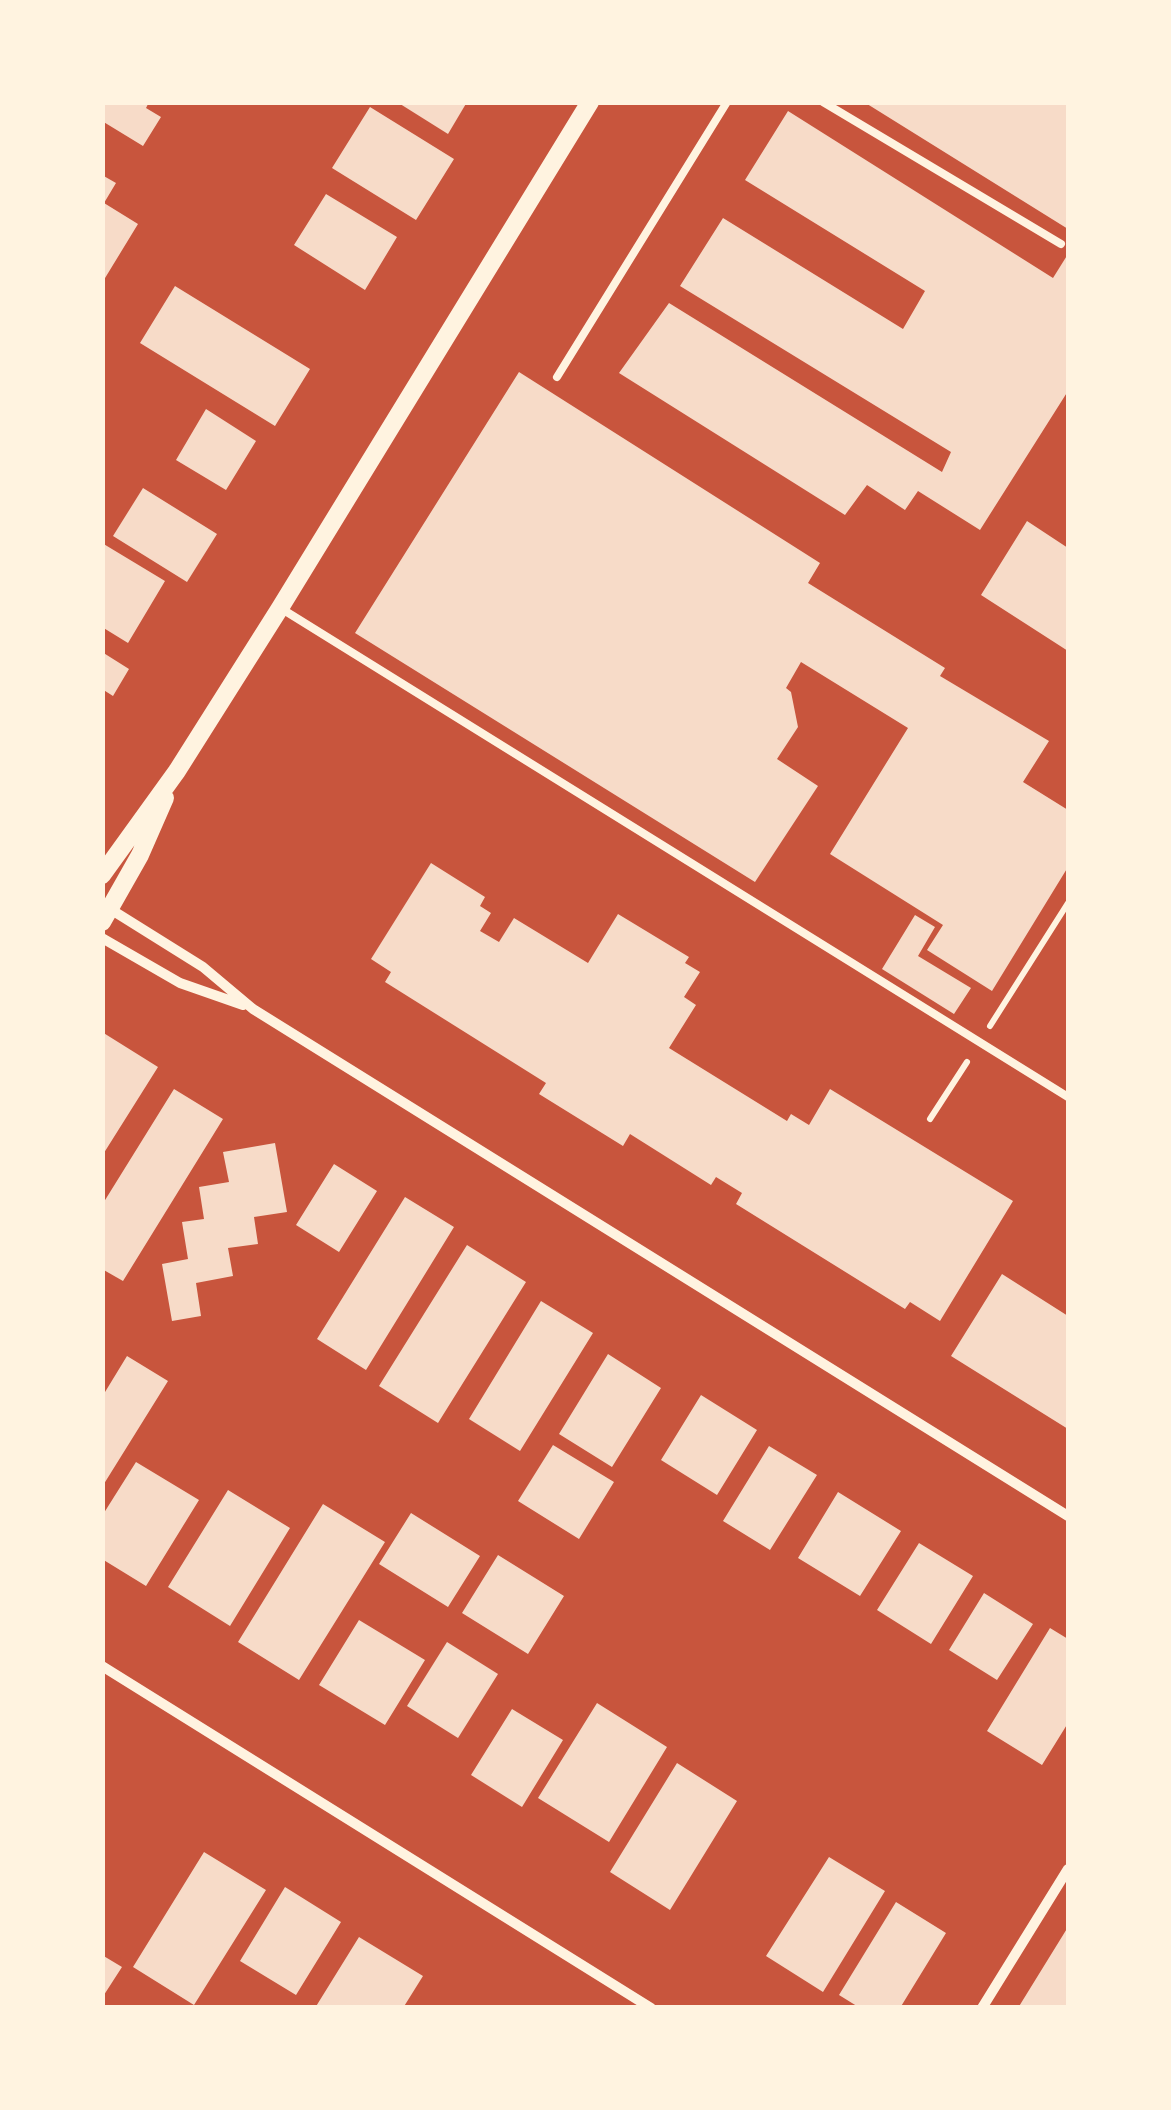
<!DOCTYPE html>
<html>
<head>
<meta charset="utf-8">
<style>
  body { margin:0 }
  #map { position:relative; width:1171px; height:2110px; overflow:hidden; background:#c8553d; font-family:Montserrat,sans-serif }
  canvas { display:block }
  .frame { position:absolute; inset:0; border:105px solid #fff3e0; pointer-events:none }
</style>
</head>
<body>
<div id="map">
<canvas width="1171" height="2110"></canvas>
<div class="frame"></div>
</div>
<script>
const ctx = document.querySelector('canvas').getContext('2d');
ctx.lineJoin = 'round';
function fillPath(path, color) {
  ctx.fillStyle = color;
  ctx.fill(path, 'evenodd');
}
function poly(rows) {
  const path = new Path2D();
  for (const r of rows) {
    path.moveTo(r[0], r[1]);
    for (let i = 2; i < r.length; i += 2) path.lineTo(r[i], r[i + 1]);
  }
  return path;
}
function strokePath(path, color, width, dash) {
  ctx.strokeStyle = color;
  ctx.lineWidth = width;
  ctx.lineCap = dash ? 'butt' : 'round';
  ctx.setLineDash(dash || []);
  ctx.stroke(path);
}
fillPath(poly([
  [102,102,149,102,146,108,161,117,143,146,102,121],
  [397,102,467,102,448,134],
  [864,102,1068,102,1068,229],
  [370,107,454,159,416,220,332,168],
  [788,111,1053,278,1068,254,1068,391,980,530,918,491,905,510,867,485,845,515,619,373,669,303,942,472,951,452,680,286,723,218,903,329,925,291,745,180],
  [102,175,116,183,104,203,138,224,102,283],
  [326,194,397,237,365,290,294,245],
  [175,286,310,369,275,426,140,343],
  [519,372,820,563,808,583,945,668,940,676,1049,741,1023,782,1068,810,1068,867,992,991,927,950,943,925,830,854,908,728,801,662,786,688,791,692,798,727,777,759,818,786,755,882,355,633],
  [206,409,256,441,226,490,176,460],
  [143,488,217,534,187,582,113,536],
  [1027,521,1068,548,1068,651,981,595],
  [102,543,165,581,128,643,102,627],
  [102,652,129,669,113,696,102,689],
  [431,863,485,897,480,906,491,913,480,931,499,942,514,918,588,963,618,914,689,957,685,963,700,972,684,997,696,1005,669,1048,787,1121,791,1114,809,1125,830,1089,1013,1201,940,1321,910,1302,905,1309,736,1204,742,1193,716,1177,711,1185,630,1134,623,1146,539,1094,546,1083,385,982,391,972,371,959],
  [915,915,935,927,918,956,971,988,954,1014,882,969],
  [102,1032,158,1067,102,1156],
  [174,1089,223,1119,123,1281,102,1269,102,1205],
  [275,1143,287,1212,254,1217,258,1244,228,1248,233,1276,196,1283,201,1316,172,1321,162,1264,188,1259,182,1222,204,1219,199,1187,229,1182,223,1152],
  [334,1164,377,1191,339,1252,296,1225],
  [405,1197,454,1227,366,1370,317,1339],
  [467,1245,526,1282,438,1423,379,1386],
  [1002,1274,1068,1316,1068,1429,951,1356],
  [541,1301,593,1333,520,1451,469,1419],
  [608,1354,661,1388,612,1467,559,1434],
  [127,1356,168,1381,102,1487,102,1397],
  [701,1395,757,1430,717,1495,661,1460],
  [553,1445,614,1482,579,1539,518,1501],
  [769,1446,817,1475,770,1550,723,1521],
  [136,1462,199,1500,146,1586,102,1559,102,1516],
  [228,1490,290,1528,230,1626,168,1587],
  [838,1492,901,1531,860,1596,798,1558],
  [323,1504,385,1542,299,1680,238,1642],
  [411,1513,480,1556,448,1607,379,1564],
  [919,1543,973,1576,931,1644,877,1610],
  [498,1555,564,1596,528,1654,462,1613],
  [984,1593,1033,1624,997,1680,949,1650],
  [359,1620,425,1660,385,1725,319,1685],
  [1050,1628,1068,1639,1068,1723,1042,1765,987,1731],
  [447,1642,498,1674,458,1738,407,1706],
  [597,1703,667,1747,609,1842,538,1798],
  [512,1709,563,1740,522,1807,471,1775],
  [677,1763,737,1801,670,1910,610,1872],
  [204,1852,266,1890,194,2005,133,1967],
  [829,1857,885,1891,823,1992,766,1956],
  [285,1887,341,1922,296,1995,240,1961],
  [896,1902,946,1933,900,2008,860,2008,839,1995],
  [1068,1927,1068,2008,1018,2008],
  [359,1937,423,1976,403,2008,315,2008],
  [102,1955,122,1967,102,1998]
]), '#f7dbc8');
strokePath(poly([
  [990,1026,1068,903],
  [930,1119,967,1062]
]), '#fff3e0', 6);
strokePath(poly([
  [823,102,1061,244],
  [557,377,727,102],
  [282,609,1068,1097]
]), '#fff3e0', 8);
strokePath(poly([
  [107,907,203,967,253,1009,1068,1516],
  [102,938,180,983,243,1005],
  [102,1666,651,2008],
  [982,2008,1068,1869]
]), '#fff3e0', 10);
strokePath(poly([
  [102,875,177,771,280,608,590,102],
  [102,922,140,855,165,798]
]), '#fff3e0', 18);
</script>
</body>
</html>
